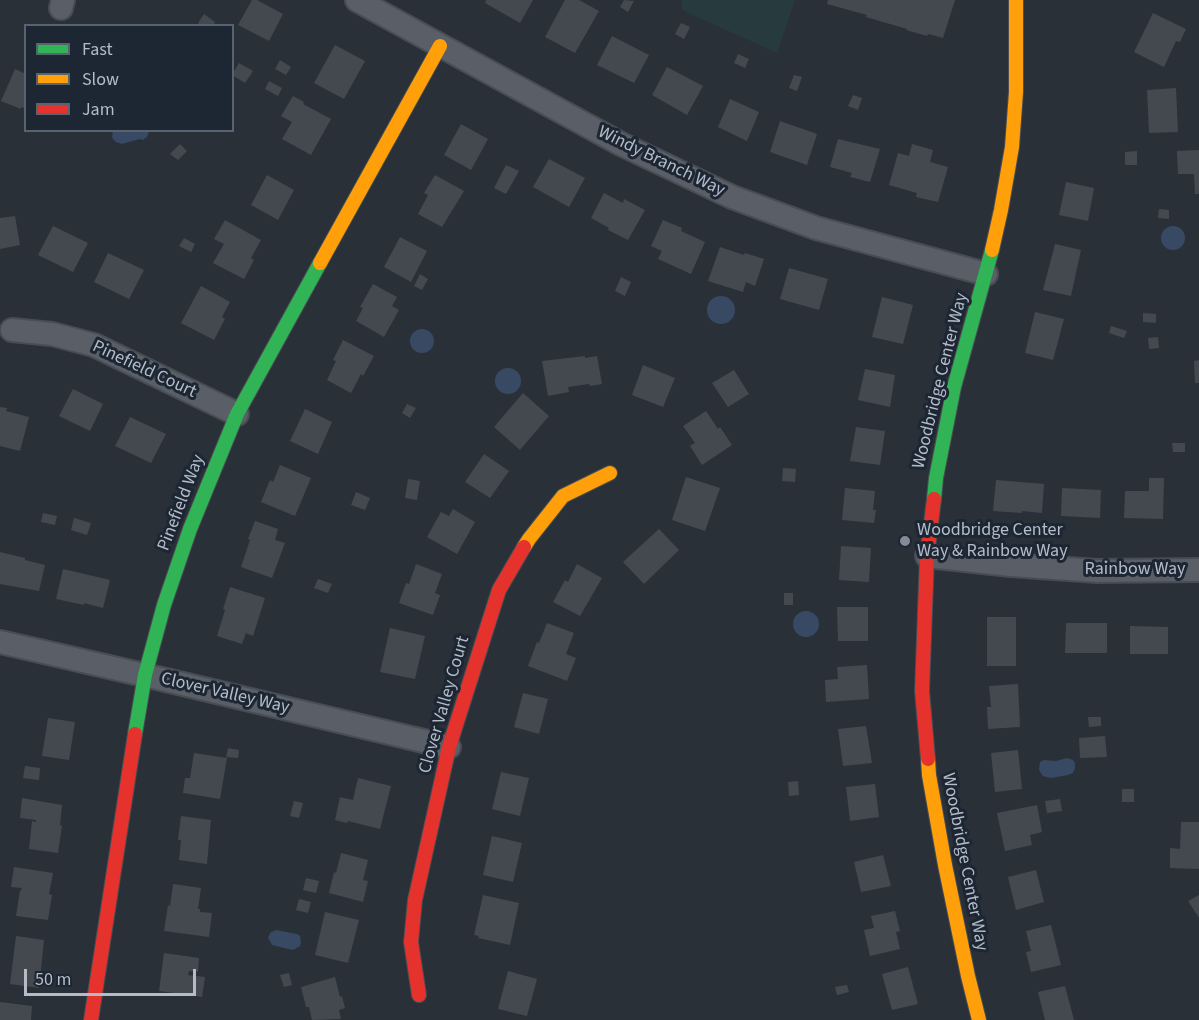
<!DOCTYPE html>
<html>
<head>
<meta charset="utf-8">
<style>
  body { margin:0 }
  #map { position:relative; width:1199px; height:1020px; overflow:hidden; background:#2a3038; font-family:"Source Sans 3",sans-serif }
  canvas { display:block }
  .legend { position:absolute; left:24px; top:24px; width:210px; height:108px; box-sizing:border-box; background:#1d2633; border:2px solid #59626f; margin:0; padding:8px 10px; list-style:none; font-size:18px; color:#b4bcc9 }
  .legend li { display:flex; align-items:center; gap:12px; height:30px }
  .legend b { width:30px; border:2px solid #59626f }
  .scale { position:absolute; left:24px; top:969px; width:172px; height:27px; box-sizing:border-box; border:3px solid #b4bcc9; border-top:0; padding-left:8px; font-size:18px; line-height:21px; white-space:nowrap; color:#b4bcc9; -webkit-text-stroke:4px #1d2633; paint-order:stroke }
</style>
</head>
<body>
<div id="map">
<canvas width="1199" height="1020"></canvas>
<ul class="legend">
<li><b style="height:8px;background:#30b455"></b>Fast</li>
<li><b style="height:8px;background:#ff9f0a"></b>Slow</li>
<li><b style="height:8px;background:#e5322d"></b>Jam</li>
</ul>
<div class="scale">50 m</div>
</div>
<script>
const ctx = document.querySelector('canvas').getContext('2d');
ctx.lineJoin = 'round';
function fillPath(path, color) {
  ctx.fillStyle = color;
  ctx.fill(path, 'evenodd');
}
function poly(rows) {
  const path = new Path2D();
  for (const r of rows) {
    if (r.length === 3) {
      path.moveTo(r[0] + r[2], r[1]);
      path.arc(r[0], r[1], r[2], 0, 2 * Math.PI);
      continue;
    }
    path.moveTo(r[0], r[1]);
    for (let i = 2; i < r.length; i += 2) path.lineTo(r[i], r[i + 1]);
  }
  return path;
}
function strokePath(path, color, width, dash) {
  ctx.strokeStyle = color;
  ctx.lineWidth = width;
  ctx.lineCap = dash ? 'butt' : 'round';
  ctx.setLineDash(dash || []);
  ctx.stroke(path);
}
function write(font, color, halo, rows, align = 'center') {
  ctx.font = font + ' "Source Sans 3",sans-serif';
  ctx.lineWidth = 6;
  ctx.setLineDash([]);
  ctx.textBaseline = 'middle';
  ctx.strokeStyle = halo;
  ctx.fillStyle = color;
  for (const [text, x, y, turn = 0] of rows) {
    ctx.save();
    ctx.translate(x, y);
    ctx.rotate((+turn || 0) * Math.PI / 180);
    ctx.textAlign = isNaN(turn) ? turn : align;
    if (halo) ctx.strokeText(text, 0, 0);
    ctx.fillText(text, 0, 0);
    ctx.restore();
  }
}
fillPath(poly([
  [682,0,795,0,777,53,682,10]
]), '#273a3e');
fillPath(poly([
  [113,131,113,130,149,131,147,137,143,140,140,139,122,144,116,142,113,139,112,137],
  [1173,238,12],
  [721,310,14],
  [422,341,12],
  [508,381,13],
  [806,624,13],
  [1067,758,1073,760,1075,763,1075,768,1073,773,1068,775,1051,778,1043,776,1039,770,1040,762,1044,760,1056,761],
  [276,930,297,934,300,936,301,942,300,946,293,950,272,945,268,938,270,933]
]), '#384963');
fillPath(poly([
  [252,0,257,0,283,14,269,41,238,25],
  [486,0,533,0,520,23,485,3],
  [565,0,579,0,599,11,575,53,545,37],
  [624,0,634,1,628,12,620,7],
  [828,0,955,0,943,38,928,34,927,36,906,30,907,29,866,17,867,15,827,4],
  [1153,13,1186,29,1180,42,1176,41,1164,67,1134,52],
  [204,14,215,22,213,26,202,26,198,23],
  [681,23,690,27,684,39,675,34],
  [612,36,649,55,634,83,597,65],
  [335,45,365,61,344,99,314,83],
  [738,54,749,59,745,68,734,63],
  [280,60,291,67,286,75,275,69],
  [239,63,253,71,245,83,232,75],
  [667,67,703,86,687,115,652,95],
  [15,69,26,74,26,109,21,107,21,109,1,101],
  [794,75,802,77,797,91,789,88],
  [269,81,282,88,278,96,265,89],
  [1176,88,1178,132,1149,133,1147,90],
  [853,95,862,98,858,110,848,106],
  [293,96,304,102,303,104,331,119,311,155,282,139,292,122,281,116],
  [730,99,759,112,747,141,718,127],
  [780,121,817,134,807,165,770,152],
  [461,124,488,139,471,170,444,155],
  [838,139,880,149,870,182,850,177,852,173,830,167],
  [180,144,187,151,178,160,170,154],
  [912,144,933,150,930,162,948,167,938,202,916,197,917,193,889,185,898,153,909,156],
  [1199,150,1199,194,1195,194,1194,174,1178,174,1177,151],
  [1137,151,1137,165,1125,165,1125,152],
  [549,159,585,178,569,207,533,187],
  [506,165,519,171,506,194,494,188],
  [267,175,294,190,278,220,251,205],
  [435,175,464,191,442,227,418,214,428,195,424,193],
  [1066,182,1094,188,1088,221,1059,215],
  [604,193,623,203,624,199,645,210,628,240,608,230,609,228,591,218],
  [1159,209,1169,210,1169,219,1158,218],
  [15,216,20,245,0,249,0,218],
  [225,220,261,240,251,258,254,260,244,279,213,263,224,244,214,239],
  [663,220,682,228,681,231,705,242,691,274,658,259,662,251,651,246],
  [53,226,88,243,73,272,38,255],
  [400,237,427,251,411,282,384,267],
  [184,238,195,244,191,252,179,246],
  [1055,244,1081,250,1071,296,1043,290],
  [720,247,744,255,745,253,764,259,755,286,746,282,743,292,708,281],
  [108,253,144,270,129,299,94,282],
  [789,268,828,279,819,310,780,299],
  [420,274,428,279,422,290,414,286],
  [621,277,631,282,625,296,615,291],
  [373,284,397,297,392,306,399,310,384,337,356,321,363,308,360,307],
  [201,286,230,302,222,317,225,319,214,340,181,323],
  [882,297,913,305,903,344,872,337],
  [1035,312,1064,319,1053,360,1025,353],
  [1143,313,1156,314,1156,323,1143,322],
  [1111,326,1127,331,1124,338,1109,333],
  [1158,337,1159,348,1149,349,1148,338],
  [343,340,374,356,363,376,361,374,351,393,327,380,336,361,333,360],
  [585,356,585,358,597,356,602,384,590,386,589,384,568,387,569,392,548,396,542,361],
  [1199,360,1199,383,1195,383,1194,361],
  [643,365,675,378,663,407,632,395],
  [865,369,895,375,890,407,858,400],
  [734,370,749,394,728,407,712,383],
  [73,389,103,404,90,431,59,416],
  [523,393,549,416,520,450,494,427],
  [407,404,416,408,410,418,402,413],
  [0,407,7,408,6,411,29,417,20,451,0,446],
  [305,409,332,422,318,454,290,441],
  [706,411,718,429,720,427,732,445,702,465,690,446,695,443,683,426],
  [130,417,166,434,151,463,115,446],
  [856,427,885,431,880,465,850,461],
  [1172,443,1185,443,1185,452,1173,452],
  [484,454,509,471,490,498,465,482],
  [280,465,311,478,295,516,261,502,270,480,273,482],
  [783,468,796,469,795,482,782,481],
  [686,477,720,488,705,531,672,520],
  [1149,478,1164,478,1163,519,1124,518,1125,491,1149,491],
  [408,479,420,481,417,500,405,498],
  [996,480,1044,484,1042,513,1022,511,1022,513,993,511],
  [845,488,875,491,873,510,876,510,874,523,842,520],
  [1062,488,1101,490,1100,518,1061,516],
  [356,492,370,498,365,510,351,505],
  [453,509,475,522,457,554,427,537,441,512,449,516],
  [43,513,57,516,55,525,41,522],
  [74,518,91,523,87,535,71,530],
  [255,521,278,529,275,540,285,543,272,578,241,567,250,540,248,539],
  [659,529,679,550,644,584,623,562],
  [841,546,871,548,869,582,839,580],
  [0,552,25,558,25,560,45,565,39,591,0,584],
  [416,564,442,574,435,593,440,595,433,615,399,603,406,583,409,584],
  [577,564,602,578,580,616,553,602,565,580,568,582],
  [63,569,110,580,103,608,84,603,84,605,56,599],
  [318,579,332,584,328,593,314,588],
  [230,587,265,598,253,636,246,633,242,644,217,636,225,610,223,609],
  [784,593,793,593,793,605,784,605],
  [837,607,868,607,868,641,838,641],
  [987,617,1016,617,1016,666,987,666],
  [547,623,574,633,566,654,576,658,567,681,528,666,537,642,539,643],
  [1066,623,1107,623,1107,653,1065,653],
  [1130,626,1168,627,1168,654,1130,654],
  [390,628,425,636,415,679,380,672],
  [867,665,869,699,826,702,825,680,838,679,837,667],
  [1018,684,1020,727,988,729,987,707,991,707,989,686],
  [523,693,548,699,539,734,514,727],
  [1088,717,1101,717,1101,726,1089,727],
  [48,718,75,722,69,760,42,756],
  [866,726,872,763,843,766,838,729],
  [1105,736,1107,757,1080,758,1079,738],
  [228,748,239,750,238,758,226,757],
  [1018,750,1022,789,995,792,991,753],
  [194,753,227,758,220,799,183,793,185,778,190,778],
  [25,766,40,768,39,780,23,778],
  [501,772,529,778,520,816,492,809],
  [358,778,391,786,380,829,348,821,347,823,335,820,340,797,353,800],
  [798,781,799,795,789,796,788,782],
  [875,784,879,817,850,821,846,787],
  [1122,789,1134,789,1134,802,1122,802],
  [22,798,62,805,60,825,62,826,58,853,29,849,32,821,36,822,36,820,20,818],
  [1060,799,1062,811,1047,813,1045,801],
  [294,801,303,803,299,818,290,816],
  [1037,805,1042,832,1030,835,1032,845,1005,851,997,813],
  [181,816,211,820,207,864,179,860,181,840,178,840],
  [1181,822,1199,822,1199,869,1170,868,1170,848,1180,849],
  [492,836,522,843,513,882,483,875],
  [341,853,368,860,363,880,368,881,363,902,329,893,334,872,336,873],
  [883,855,891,886,861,892,854,862],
  [14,867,53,873,49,894,52,895,48,920,16,916,20,890,21,891,22,888,11,887],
  [1036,870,1044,902,1016,910,1008,877],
  [306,878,319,881,316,893,303,890],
  [173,884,201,888,198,909,200,909,200,912,212,913,209,937,164,931,168,905,170,906],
  [483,895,519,903,510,945,478,938,479,936,474,935],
  [1199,895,1199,918,1188,901],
  [299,899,311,902,308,913,296,910],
  [895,911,900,931,896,932,900,949,870,956,864,930,874,928,871,916],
  [325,912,359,920,348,963,315,955],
  [1051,925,1061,965,1031,972,1026,952,1031,951,1026,931],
  [16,936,44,940,39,988,10,984],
  [164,953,199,958,198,972,189,971,188,975,205,977,202,997,159,991],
  [908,967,918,1004,892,1010,882,974],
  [508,971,537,979,527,1016,498,1009],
  [289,973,292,985,284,987,280,975],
  [335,977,340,997,342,996,345,1008,339,1010,341,1019,312,1020,309,1007,306,1007,301,987],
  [847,985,849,992,837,995,835,987],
  [1065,986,1074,1020,1045,1020,1038,992],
  [0,1002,32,1006,31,1020,0,1020]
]), '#444950');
const street = poly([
  [357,0,621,144,732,197,816,228,986,274],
  [61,8,63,0],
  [12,330,52,334,94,345,237,414],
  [927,556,1011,565,1097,571,1199,570],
  [0,642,170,681,449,747]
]);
const fast = poly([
  [934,499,936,478,954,387,992,250],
  [135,734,145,675,164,605,190,529,237,414,320,263]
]);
const slow = poly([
  [992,250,1001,210,1012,147,1016,92,1016,0],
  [320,263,440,46],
  [524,547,529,539,563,496,610,473],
  [928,759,929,775,945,865,968,976,979,1020]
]);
const jam = poly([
  [928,759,922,691,927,556,934,499],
  [419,995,411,942,415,900,449,747,499,590,524,547],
  [91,1020,135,734]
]);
strokePath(street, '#484c53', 26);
strokePath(fast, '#484c53', 16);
strokePath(slow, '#484c53', 16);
strokePath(jam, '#484c53', 16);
strokePath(street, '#5a5e66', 22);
strokePath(fast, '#30b455', 14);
strokePath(slow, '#ff9f0a', 14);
strokePath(jam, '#e5322d', 14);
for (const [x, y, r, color] of [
  [905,541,6,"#848b96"]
]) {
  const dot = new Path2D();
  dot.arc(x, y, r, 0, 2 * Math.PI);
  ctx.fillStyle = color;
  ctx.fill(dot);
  strokePath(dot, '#1d2633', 2);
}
write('18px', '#b4bcc9', '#1d2633', [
  ["Windy Branch Way",661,162,26],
  ["Pinefield Court",144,370,25],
  ["Woodbridge Center Way",941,381,-76],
  ["Pinefield Way",182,503,-69],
  ["Rainbow Way",1135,570],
  ["Clover Valley Way",225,694,13],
  ["Clover Valley Court",445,705,-74],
  ["Woodbridge Center Way",964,862,79]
]);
write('18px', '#b4bcc9', '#1d2633', [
  ["Woodbridge Center",917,531],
  ["Way & Rainbow Way",917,552]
], 'left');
</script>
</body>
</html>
